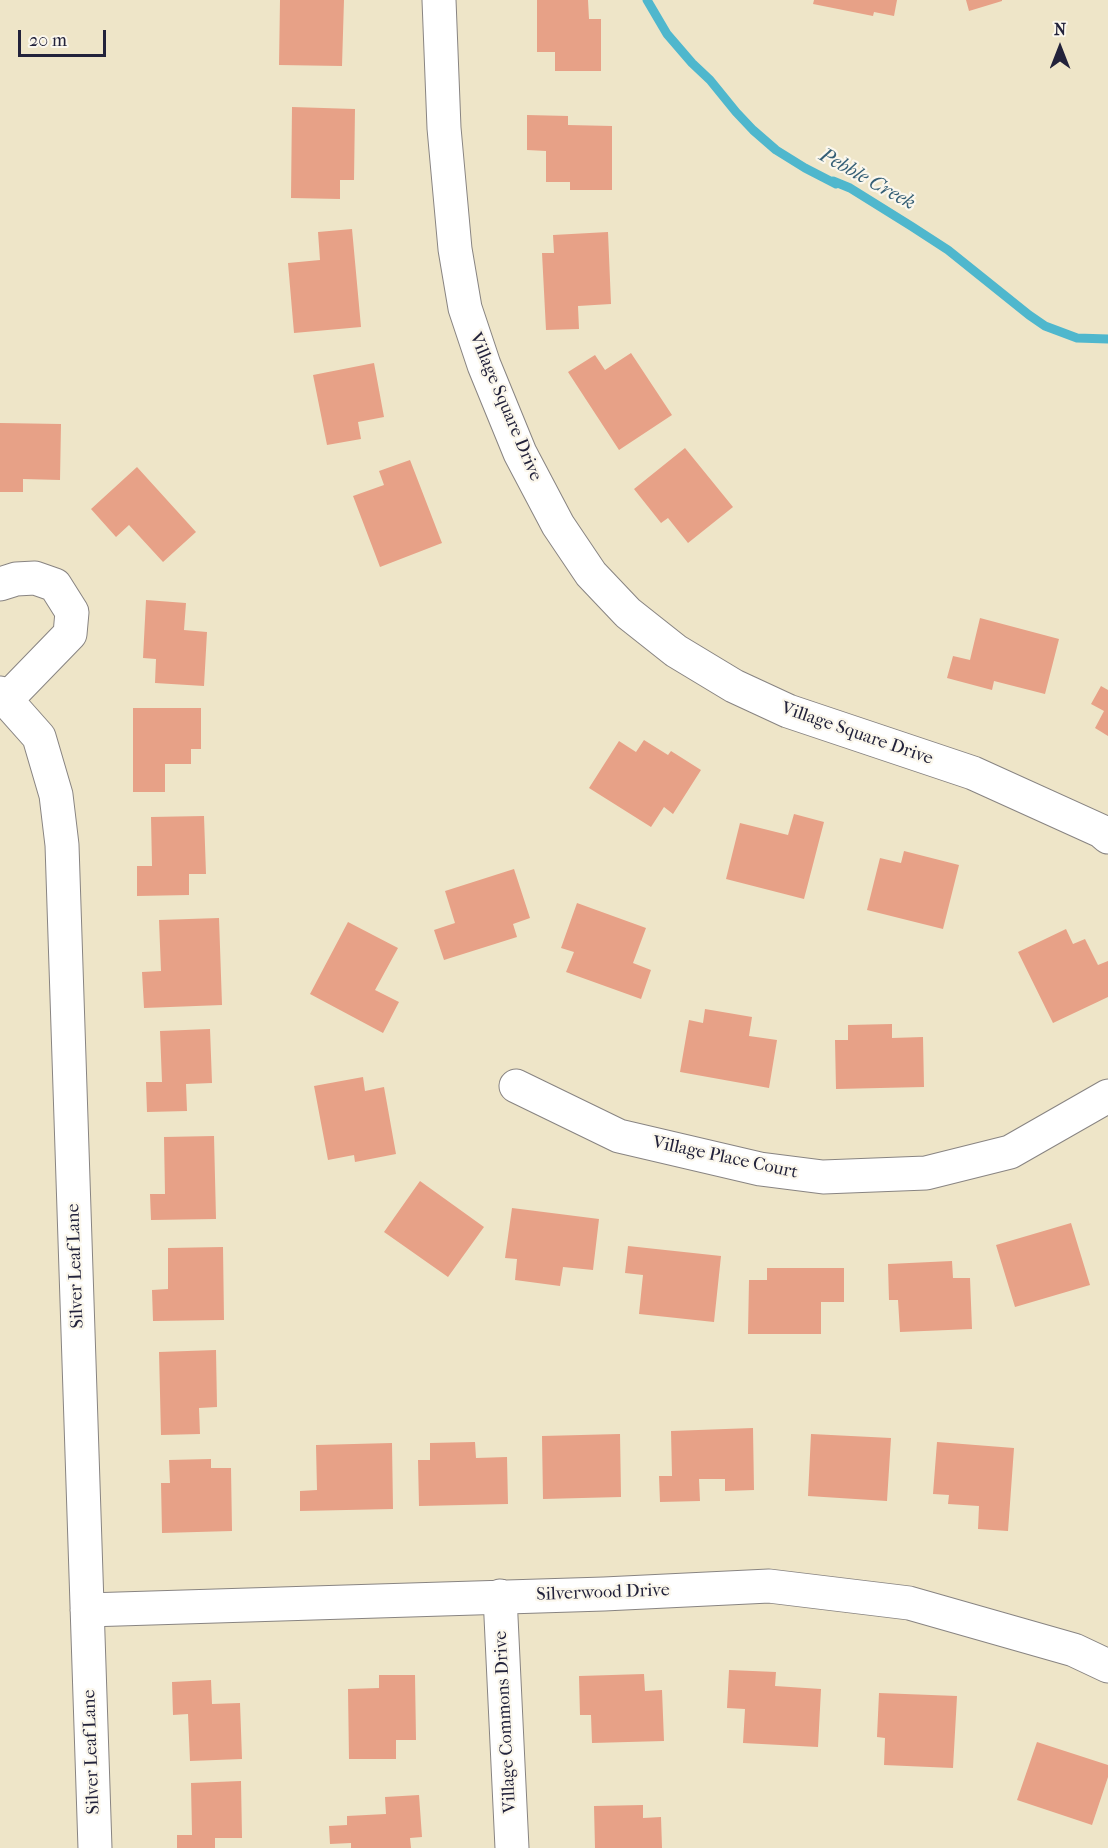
<!DOCTYPE html>
<html>
<head>
<meta charset="utf-8">
<style>
  body { margin:0 }
  #map { position:relative; width:1108px; height:1848px; overflow:hidden; background:#eee5c8; font-family:"IM FELL French Canon",serif }
  canvas { display:block }
  .north { position:absolute; left:1030px; top:18px; width:60px; height:60px; -webkit-text-stroke:4px #fbf7ec; paint-order:stroke; rotate:0deg; font-size:16px; font-weight:700; line-height:24px; text-align:center; color:#22223b }
  .north::after { content:''; display:block; margin:auto; width:21px; height:27px; background:#22223b; clip-path:polygon(50% 0,100% 100%,50% 72%,0 100%) }
  .scale { position:absolute; left:18px; top:30px; width:88px; height:27px; box-sizing:border-box; border:3px solid #22223b; border-top:0; padding-left:8px; font-size:18px; line-height:21px; white-space:nowrap; color:#22223b; -webkit-text-stroke:4px #fbf7ec; paint-order:stroke }
</style>
</head>
<body>
<div id="map">
<canvas width="1108" height="1848"></canvas>
<div class="north">N</div>
<div class="scale">20 m</div>
</div>
<script>
const ctx = document.querySelector('canvas').getContext('2d');
ctx.lineJoin = 'round';
function poly(rows) {
  const path = new Path2D();
  for (const r of rows) {
    path.moveTo(r[0], r[1]);
    for (let i = 2; i < r.length; i += 2) path.lineTo(r[i], r[i + 1]);
  }
  return path;
}
function strokePath(path, color, width, dash) {
  ctx.strokeStyle = color;
  ctx.lineWidth = width;
  ctx.lineCap = dash ? 'butt' : 'round';
  ctx.setLineDash(dash || []);
  ctx.stroke(path);
}
function fillPath(path, color) {
  ctx.fillStyle = color;
  ctx.fill(path, 'evenodd');
}
function write(font, color, halo, rows, align = 'center') {
  ctx.font = font + ' "IM FELL French Canon",serif';
  ctx.lineWidth = 4.5;
  ctx.setLineDash([]);
  ctx.textBaseline = 'middle';
  ctx.strokeStyle = halo;
  ctx.fillStyle = color;
  for (const [text, x, y, turn = 0] of rows) {
    ctx.save();
    ctx.translate(x, y);
    ctx.rotate((+turn || 0) * Math.PI / 180);
    ctx.textAlign = isNaN(turn) ? turn : align;
    if (halo) ctx.strokeText(text, 0, 0);
    ctx.fillText(text, 0, 0);
    ctx.restore();
  }
}
strokePath(poly([
  [647,0,667,34,692,63,710,80,736,112,753,130,776,150,805,168,836,184,833,181,850,188,911,226,948,250,1029,315,1045,326,1077,338,1108,339]
]), '#4fb7cd', 9);
fillPath(poly([
  [280,0,344,0,342,66,279,65],
  [537,0,588,0,589,19,601,19,601,71,555,71,555,52,537,52],
  [814,0,897,0,894,16,874,12,873,16,813,4],
  [966,0,1002,0,1002,1,969,11],
  [292,107,355,109,354,180,340,180,340,199,291,198],
  [527,115,568,116,568,125,612,126,612,190,570,190,570,182,546,182,546,151,527,150],
  [352,229,361,327,294,333,288,263,320,260,318,232],
  [608,232,611,304,578,306,579,329,546,330,542,253,554,253,553,235],
  [631,353,672,415,619,450,568,372,595,355,605,370],
  [374,363,384,417,358,422,361,439,327,445,313,375],
  [0,423,61,424,60,480,23,479,23,492,0,492],
  [685,448,733,507,688,543,668,518,661,523,634,489],
  [410,460,442,543,380,567,353,496,384,485,379,471],
  [137,467,196,532,163,562,129,525,116,537,91,509],
  [146,600,186,603,184,630,207,632,204,686,155,683,156,659,143,658],
  [980,618,1059,639,1045,694,994,681,992,690,947,678,953,656,970,660],
  [1101,686,1108,690,1108,736,1095,728,1104,711,1091,704],
  [133,708,201,708,201,749,191,749,191,764,165,764,165,792,133,792],
  [644,740,668,755,671,751,701,770,673,814,664,807,651,827,589,788,619,741,636,752],
  [794,814,824,822,804,899,726,879,740,823,788,835],
  [204,816,206,874,189,874,189,895,137,896,137,866,152,866,151,817],
  [904,851,959,865,943,929,867,910,880,858,901,863],
  [514,869,530,918,513,924,517,937,444,960,434,930,455,923,445,891],
  [577,903,646,928,633,963,651,970,641,999,566,972,574,952,561,948],
  [219,918,222,1005,144,1008,142,972,161,971,159,920],
  [348,922,398,948,375,990,399,1002,383,1033,310,994],
  [1066,929,1073,944,1085,939,1098,965,1108,961,1108,997,1053,1023,1018,952],
  [705,1009,752,1017,749,1036,777,1040,769,1088,680,1072,689,1020,703,1023],
  [892,1024,892,1038,923,1037,924,1087,836,1089,835,1040,848,1040,848,1025],
  [210,1029,212,1083,186,1084,187,1111,147,1112,146,1082,162,1082,160,1031],
  [363,1077,365,1091,384,1087,396,1154,355,1162,354,1155,328,1160,314,1086],
  [214,1136,216,1219,151,1220,150,1194,165,1194,164,1137],
  [420,1181,484,1227,448,1277,384,1232],
  [512,1208,599,1219,593,1270,563,1267,560,1286,515,1280,517,1259,505,1258],
  [1071,1223,1090,1285,1015,1307,996,1245],
  [628,1246,721,1256,714,1322,639,1314,643,1275,625,1273],
  [223,1247,224,1320,153,1321,152,1290,168,1289,168,1248],
  [952,1261,953,1278,970,1278,972,1329,900,1332,898,1300,889,1300,888,1264],
  [767,1268,844,1268,844,1302,821,1302,821,1334,748,1334,749,1280,767,1280],
  [216,1350,217,1407,199,1408,200,1434,161,1435,159,1352],
  [753,1428,754,1490,725,1491,725,1479,699,1479,700,1501,660,1502,659,1476,672,1476,671,1431],
  [620,1434,621,1497,543,1499,542,1436],
  [811,1434,891,1438,887,1501,808,1496],
  [475,1442,476,1458,507,1457,508,1504,419,1506,418,1460,430,1460,430,1443],
  [937,1442,1014,1448,1008,1531,978,1529,979,1506,948,1504,949,1495,933,1494],
  [392,1443,393,1509,300,1511,300,1491,317,1490,316,1445],
  [211,1459,211,1468,231,1468,232,1531,162,1533,161,1483,170,1483,169,1460],
  [729,1670,776,1672,775,1686,821,1689,818,1747,743,1743,745,1709,727,1708],
  [644,1674,645,1691,662,1690,664,1741,592,1743,591,1715,580,1715,579,1676],
  [379,1675,415,1675,416,1740,396,1740,396,1759,349,1759,348,1689,379,1688],
  [211,1680,212,1704,240,1703,242,1759,190,1761,188,1714,173,1715,172,1682],
  [879,1693,957,1696,953,1768,884,1765,885,1738,877,1737],
  [1037,1742,1108,1765,1108,1777,1092,1825,1017,1800],
  [241,1781,242,1838,215,1838,215,1848,177,1848,177,1835,192,1835,191,1783],
  [419,1795,422,1837,410,1838,411,1848,351,1848,351,1843,330,1844,329,1826,347,1825,347,1816,386,1814,385,1797],
  [643,1805,643,1818,661,1817,662,1848,595,1848,594,1806]
]), '#e7a187');
const minor = poly([
  [439,0,444,128,455,249,465,308,484,365,520,453,558,525,591,574,628,613,676,651,734,686,788,711,973,773,1101,831,1108,837],
  [0,584,16,579,35,578,55,585,72,612,70,634,6,700],
  [0,693,39,737,56,795,62,845,95,1848],
  [516,1086,619,1136,760,1169,823,1177,926,1173,1010,1152,1108,1096],
  [500,1596,512,1848],
  [87,1610,604,1594,769,1586,909,1603,1074,1650,1108,1666]
]);
strokePath(minor, '#888482', 35);
strokePath(minor, '#fff', 33);
write('18px', '#22223b', '#fbf7ec', [
  ["Village Square Drive",505,407,67],
  ["Village Square Drive",857,734,19],
  ["Village Place Court",725,1158,12],
  ["Silver Leaf Lane",76,1266,-92],
  ["Silverwood Drive",603,1593,-2],
  ["Village Commons Drive",506,1722,-93],
  ["Silver Leaf Lane",92,1752,-92]
]);
write('italic 20px', '#345e75', '#fbf7ec', [
  ["Pebble Creek",867,180,29]
]);
</script>
</body>
</html>
